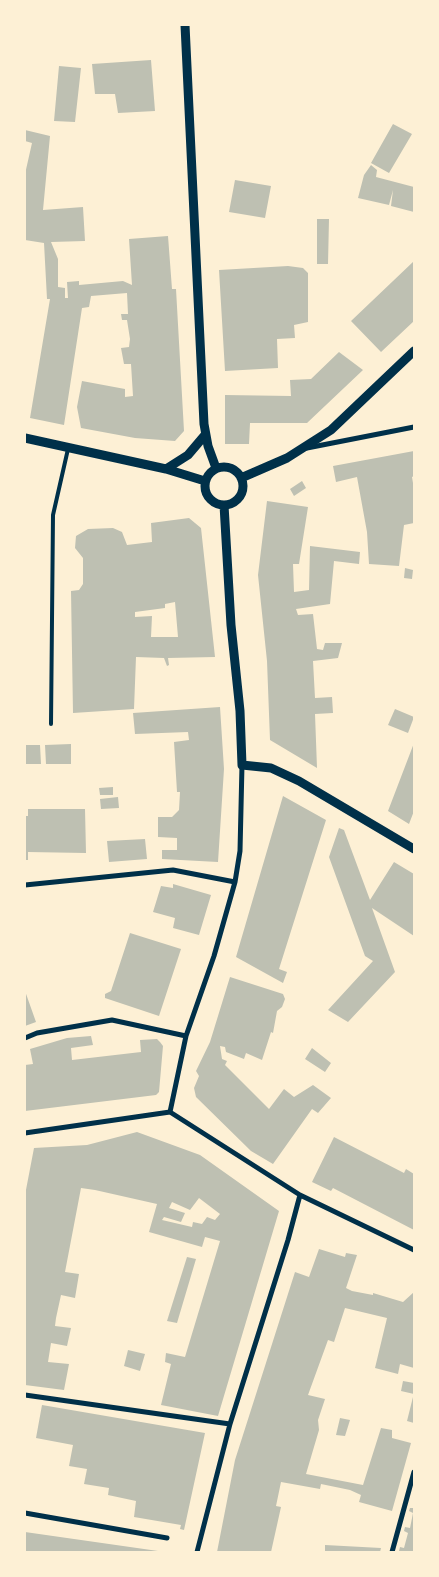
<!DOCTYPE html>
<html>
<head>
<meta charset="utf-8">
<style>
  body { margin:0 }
  #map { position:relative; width:439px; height:1577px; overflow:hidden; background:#fdf0d5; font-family:"Roboto Serif",serif }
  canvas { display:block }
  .frame { position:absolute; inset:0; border:26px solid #fdf0d5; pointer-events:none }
</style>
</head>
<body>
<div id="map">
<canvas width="439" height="1577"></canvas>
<div class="frame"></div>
</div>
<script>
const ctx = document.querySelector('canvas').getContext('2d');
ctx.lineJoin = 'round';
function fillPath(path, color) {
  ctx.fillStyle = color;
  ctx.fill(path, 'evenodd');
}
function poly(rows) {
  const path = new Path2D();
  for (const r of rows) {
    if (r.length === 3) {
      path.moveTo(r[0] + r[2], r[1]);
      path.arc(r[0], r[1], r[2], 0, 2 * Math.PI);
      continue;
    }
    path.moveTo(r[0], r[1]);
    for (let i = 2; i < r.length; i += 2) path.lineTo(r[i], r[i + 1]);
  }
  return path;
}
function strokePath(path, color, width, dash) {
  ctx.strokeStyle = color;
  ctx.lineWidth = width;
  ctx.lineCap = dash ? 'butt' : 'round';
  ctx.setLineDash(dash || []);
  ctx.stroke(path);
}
fillPath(poly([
  [151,60,155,111,118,113,115,94,95,94,92,64],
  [59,66,81,68,75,122,54,121],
  [393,124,412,134,389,173,371,163],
  [25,130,50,136,43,210,83,207,85,241,51,242,58,259,58,287,65,288,65,298,68,298,67,282,79,281,79,285,123,281,132,285,129,239,168,236,172,289,176,289,184,431,175,441,135,438,81,428,77,407,82,381,125,389,125,397,133,396,131,364,124,364,121,348,129,347,130,339,127,320,122,320,121,314,128,314,127,293,91,296,89,307,82,308,64,425,30,418,50,299,47,299,44,243,25,240,25,174,32,143,25,141],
  [371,165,377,170,376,177,414,187,414,212,391,206,393,190,389,205,358,198,364,175],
  [235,180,271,186,265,218,229,212],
  [317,219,329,219,328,264,317,264],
  [414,261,414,321,381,352,351,321],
  [288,266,303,268,308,273,308,322,294,325,295,338,277,339,278,368,225,371,219,270],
  [339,352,363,370,307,423,250,423,249,444,225,444,225,395,291,396,290,380,311,379],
  [414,451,414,476,412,477,414,489,414,523,404,525,399,566,369,564,367,532,357,477,336,482,333,466],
  [302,481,306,488,294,496,290,489],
  [267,501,308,507,299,564,293,564,294,592,309,590,310,546,360,552,359,564,334,561,330,604,296,609,298,615,313,614,317,649,323,650,325,643,342,643,338,658,313,661,315,698,332,697,333,713,315,714,317,768,270,740,267,661,258,575],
  [189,518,201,528,215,657,168,658,169,665,167,666,164,658,136,657,134,709,73,713,71,591,79,590,83,584,83,558,75,548,76,536,88,529,113,528,122,532,127,545,152,542,151,523],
  [175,602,178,637,151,637,152,616,135,617,135,612,165,608,165,604],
  [405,568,413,570,412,579,404,578],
  [220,707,224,769,218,862,162,859,162,850,177,850,177,838,158,837,158,817,172,817,179,810,180,792,177,792,174,742,189,740,188,732,135,734,133,713],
  [395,709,414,717,408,733,388,725],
  [414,743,414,811,409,824,388,811],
  [71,744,71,764,46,764,45,745],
  [25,745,40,745,41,764,25,764],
  [113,787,113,795,100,795,99,788],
  [283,796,326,820,279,969,287,972,283,983,236,957],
  [118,797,119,808,101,809,100,799],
  [28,809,85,809,86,853,28,852,28,860,25,860,25,816,28,816],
  [339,828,344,830,370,900,394,862,414,874,414,936,372,908,395,972,348,1022,328,1010,373,961,365,956,329,857],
  [145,839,147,859,109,862,107,841],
  [173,884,211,895,199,935,173,928,175,918,153,912,161,886,173,888],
  [130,933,181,949,159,1016,105,998,105,994,111,991],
  [230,977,283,994,285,999,282,1007,277,1011,273,1033,271,1032,262,1060,246,1053,244,1059,226,1052,225,1047,220,1046,222,1059,227,1061,225,1065,269,1109,284,1089,294,1097,313,1085,331,1098,318,1113,312,1109,273,1164,251,1151,196,1097,194,1088,199,1076,196,1071,210,1042],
  [25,991,36,1022,25,1026],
  [91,1036,93,1045,71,1048,72,1060,141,1052,140,1040,157,1039,160,1042,163,1046,159,1092,156,1095,25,1111,25,1065,33,1064,30,1049,67,1038],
  [312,1048,331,1063,325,1072,305,1059],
  [137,1132,200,1155,279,1211,218,1416,161,1405,171,1364,165,1362,166,1353,185,1357,220,1241,205,1237,202,1247,149,1232,157,1204,95,1190,81,1188,65,1272,79,1274,75,1298,61,1295,56,1318,55,1326,71,1328,67,1346,51,1343,48,1362,69,1364,64,1390,25,1385,25,1195,34,1148,87,1145],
  [199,1198,220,1214,215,1220,207,1217,202,1224,193,1222,192,1227,162,1220,164,1217,181,1222,185,1213,169,1208,172,1202,190,1210],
  [334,1137,404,1173,406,1169,414,1174,414,1230,333,1188,331,1191,312,1182],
  [319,1249,345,1257,346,1253,357,1255,346,1288,352,1291,373,1295,373,1293,403,1302,414,1292,414,1368,400,1364,398,1374,375,1368,387,1318,345,1308,334,1342,328,1340,308,1395,325,1399,318,1420,319,1430,306,1474,363,1485,381,1428,392,1430,392,1438,411,1443,392,1511,359,1502,361,1495,350,1490,321,1484,320,1489,281,1482,276,1506,281,1507,271,1552,217,1552,235,1460,295,1272,309,1277],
  [187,1257,196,1259,177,1323,167,1321],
  [128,1350,145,1354,140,1371,124,1366],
  [403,1381,414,1383,414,1394,401,1391],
  [413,1397,414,1397,414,1423,407,1421],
  [42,1405,205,1433,184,1530,180,1529,181,1525,134,1517,136,1501,108,1495,109,1488,84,1484,87,1469,69,1466,73,1445,36,1438],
  [340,1418,350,1420,345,1436,336,1435],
  [410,1508,414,1508,414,1552,401,1552,399,1551,400,1547,404,1548,408,1533,404,1531,405,1527,410,1528,413,1513,409,1511],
  [25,1532,158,1551,158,1552,25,1552],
  [325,1545,381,1548,380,1552,325,1552]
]), '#bec0b2');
strokePath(poly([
  [51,724,53,515,68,449]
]), '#003049', 4);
strokePath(poly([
  [307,448,414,427],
  [25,885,173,870,235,882],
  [25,1038,37,1033,112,1020,186,1036],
  [170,1112,300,1195,288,1240,230,1424,197,1552],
  [170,1112,186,1036,214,956,235,882,240,851,242,765],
  [25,1133,170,1112],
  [300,1195,414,1250],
  [25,1395,230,1424],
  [25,1513,167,1538],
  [392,1552,414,1472]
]), '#003049', 5);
strokePath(poly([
  [185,25,204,424,208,446,216,468],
  [25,438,166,469,205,481],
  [224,486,19],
  [166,469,188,455,205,435],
  [241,478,287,458,331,430,414,351],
  [224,505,231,625,240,711,242,765,271,768,299,781,414,849]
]), '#003049', 9);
</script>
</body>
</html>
